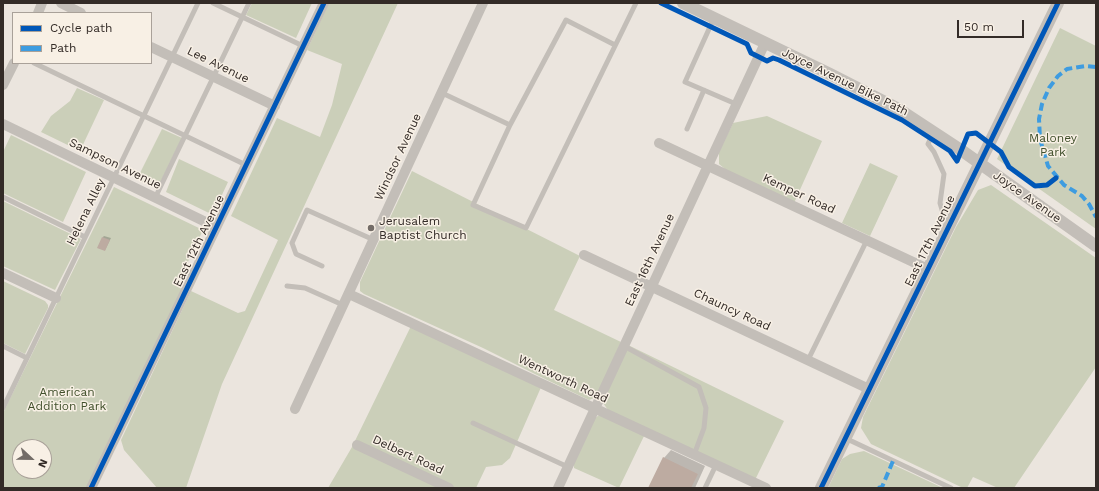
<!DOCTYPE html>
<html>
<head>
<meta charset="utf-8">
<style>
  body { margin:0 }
  #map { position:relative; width:1099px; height:491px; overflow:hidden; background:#ebe5de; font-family:"Work Sans",sans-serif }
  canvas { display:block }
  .frame { position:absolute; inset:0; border:4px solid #332b27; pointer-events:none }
  .legend { position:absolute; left:12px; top:12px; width:140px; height:52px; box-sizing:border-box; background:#f8f0e5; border:1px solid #a9a199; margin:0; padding:5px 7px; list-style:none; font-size:12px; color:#332b27 }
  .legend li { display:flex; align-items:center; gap:8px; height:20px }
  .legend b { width:20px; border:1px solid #a9a199 }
  .north { position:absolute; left:12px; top:439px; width:40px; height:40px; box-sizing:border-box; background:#f8f0e5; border:1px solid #a9a199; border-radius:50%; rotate:112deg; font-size:11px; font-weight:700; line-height:16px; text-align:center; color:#332b27 }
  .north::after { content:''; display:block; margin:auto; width:14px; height:18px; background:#736c67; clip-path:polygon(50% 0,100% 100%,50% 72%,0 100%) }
  .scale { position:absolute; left:957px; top:20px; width:67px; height:18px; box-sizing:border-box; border:2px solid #332b27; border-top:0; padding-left:5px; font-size:12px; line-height:14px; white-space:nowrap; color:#332b27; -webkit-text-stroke:3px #f8f0e5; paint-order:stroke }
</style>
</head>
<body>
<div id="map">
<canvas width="1099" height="491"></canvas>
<div class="frame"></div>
<ul class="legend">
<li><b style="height:5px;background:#0057b8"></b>Cycle path</li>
<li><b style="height:5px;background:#3e9ce0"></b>Path</li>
</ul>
<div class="north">N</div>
<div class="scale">50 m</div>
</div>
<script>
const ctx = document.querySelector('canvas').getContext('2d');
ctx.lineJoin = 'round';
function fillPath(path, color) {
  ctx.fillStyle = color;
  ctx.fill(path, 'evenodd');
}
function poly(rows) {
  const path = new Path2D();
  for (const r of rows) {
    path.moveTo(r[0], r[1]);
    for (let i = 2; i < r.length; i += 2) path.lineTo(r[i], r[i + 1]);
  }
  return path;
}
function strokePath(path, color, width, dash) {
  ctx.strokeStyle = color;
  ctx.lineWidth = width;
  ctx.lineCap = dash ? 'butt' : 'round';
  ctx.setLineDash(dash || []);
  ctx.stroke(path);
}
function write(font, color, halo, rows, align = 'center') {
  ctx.font = font + ' "Work Sans",sans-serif';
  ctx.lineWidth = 3;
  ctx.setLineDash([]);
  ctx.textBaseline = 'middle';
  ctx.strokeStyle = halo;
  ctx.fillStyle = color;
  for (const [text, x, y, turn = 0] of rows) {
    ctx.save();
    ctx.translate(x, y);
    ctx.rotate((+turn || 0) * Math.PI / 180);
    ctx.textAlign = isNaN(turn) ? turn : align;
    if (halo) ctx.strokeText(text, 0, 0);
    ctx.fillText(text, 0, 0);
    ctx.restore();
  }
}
fillPath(poly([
  [252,3,312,3,296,38,246,15],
  [329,3,398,3,222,384,186,488,157,488,124,450,121,440,191,291,238,313,245,311,278,240,231,216,277,118,320,137,332,105,342,64,307,50],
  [1060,28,1096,46,1096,229,997,159],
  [77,88,104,100,80,151,41,132,51,116,70,101],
  [767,116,822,141,794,203,731,174,719,164,719,152,733,123],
  [162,129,182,138,157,189,137,179],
  [11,135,86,172,63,222,3,193,3,152],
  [179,159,228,182,214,212,211,214,166,192],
  [870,163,898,176,870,236,842,223],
  [412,171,580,256,554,310,621,342,598,393,594,398,589,400,545,379,483,348,364,294,360,291,360,282],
  [991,185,1096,258,1096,367,1014,488,998,488,973,477,967,488,963,488,871,444,861,428,863,417,956,227,978,190],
  [114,187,203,230,177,285,184,288,89,488,3,488,3,413],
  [20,447,44,447,44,471,20,471],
  [3,201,81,239,55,290,3,266],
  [3,281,45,301,48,305,48,308,25,354,3,343],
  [411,326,542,385,510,458,502,465,486,467,476,488,328,488,352,447],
  [628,345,784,421,755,480,608,410,603,403,604,398],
  [599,415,645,434,619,488,574,468,574,463,594,419],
  [864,451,943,488,828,488,842,459,850,454]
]), '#cbcfb9');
fillPath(poly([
  [104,236,111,238,105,250,103,237],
  [671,450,705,466,695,488,649,488,664,458]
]), '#0003');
fillPath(poly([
  [102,237,110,240,105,251,97,248],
  [663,457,698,474,691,488,648,488]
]), '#bdaba1');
strokePath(poly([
  [213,3,303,46],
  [714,18,685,82,736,104],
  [34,63,246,165],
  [442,93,510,125,473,205,526,228,636,3],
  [510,125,566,20,615,45],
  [687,129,704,90],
  [933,133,928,144,934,152,944,174,940,203,943,213,953,219],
  [3,197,85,237],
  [155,198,249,3],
  [322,266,296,254,292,243,307,210,374,240],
  [287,286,305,288,343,305],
  [3,346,27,358],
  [624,346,699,387,706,408,704,428,694,455],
  [808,360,867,240],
  [3,408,198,3],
  [473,423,568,467],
  [845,438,951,488],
  [705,488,716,465]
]), '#c3beb8', 5);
strokePath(poly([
  [61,3,81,13],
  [38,13,42,3],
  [151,47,275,106],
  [3,85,14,63],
  [3,124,216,227],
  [659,143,928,269],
  [584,255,869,389],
  [3,273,56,298],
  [349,294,766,488],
  [295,409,483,3],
  [357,445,449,488],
  [91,488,324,3],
  [558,488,765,43]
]), '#c3beb8', 10);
strokePath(poly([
  [683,3,830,74,897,108,961,150,1096,246],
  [821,488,1058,3]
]), '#c3beb8', 12);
strokePath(poly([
  [1096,67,1085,66,1067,69,1058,76,1049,88,1042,104,1039,119,1040,139,1048,166,1064,185,1082,196,1089,204,1096,217],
  [878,488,882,487,893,461]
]), '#3e9ce0', 4, [8, 4]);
strokePath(poly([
  [661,3,747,44,751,53,767,61,773,58,779,60,902,120,950,151,957,161,968,134,976,133,1001,152,1009,167,1035,186,1047,185,1056,178],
  [91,488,324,3],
  [821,488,1058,3]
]), '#0057b8', 5);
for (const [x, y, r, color] of [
  [371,228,4,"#736c67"]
]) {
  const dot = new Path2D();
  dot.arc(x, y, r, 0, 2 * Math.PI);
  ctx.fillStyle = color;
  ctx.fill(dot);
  strokePath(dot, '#f8f0e5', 1.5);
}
write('12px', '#332b27', '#f8f0e5', [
  ["Lee Avenue",218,65,26],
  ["Joyce Avenue Bike Path",845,82,26],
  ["Windsor Avenue",398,157,-65],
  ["Sampson Avenue",115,164,26],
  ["Kemper Road",799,194,25],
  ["Joyce Avenue",1027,197,35],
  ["Helena Alley",86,212,-64],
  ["East 12th Avenue",199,241,-64],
  ["East 17th Avenue",930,241,-64],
  ["East 16th Avenue",650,260,-65],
  ["Chauncy Road",732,310,25],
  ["Wentworth Road",563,379,25],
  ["Delbert Road",408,455,25]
]);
write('12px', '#41502c', '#f8f0e5', [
  ["Maloney",1053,138],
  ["Park",1053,152],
  ["American",67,392],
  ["Addition Park",67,406]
]);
write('12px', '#332b27', '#f8f0e5', [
  ["Jerusalem",379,221],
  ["Baptist Church",379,235]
], 'left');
</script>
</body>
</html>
